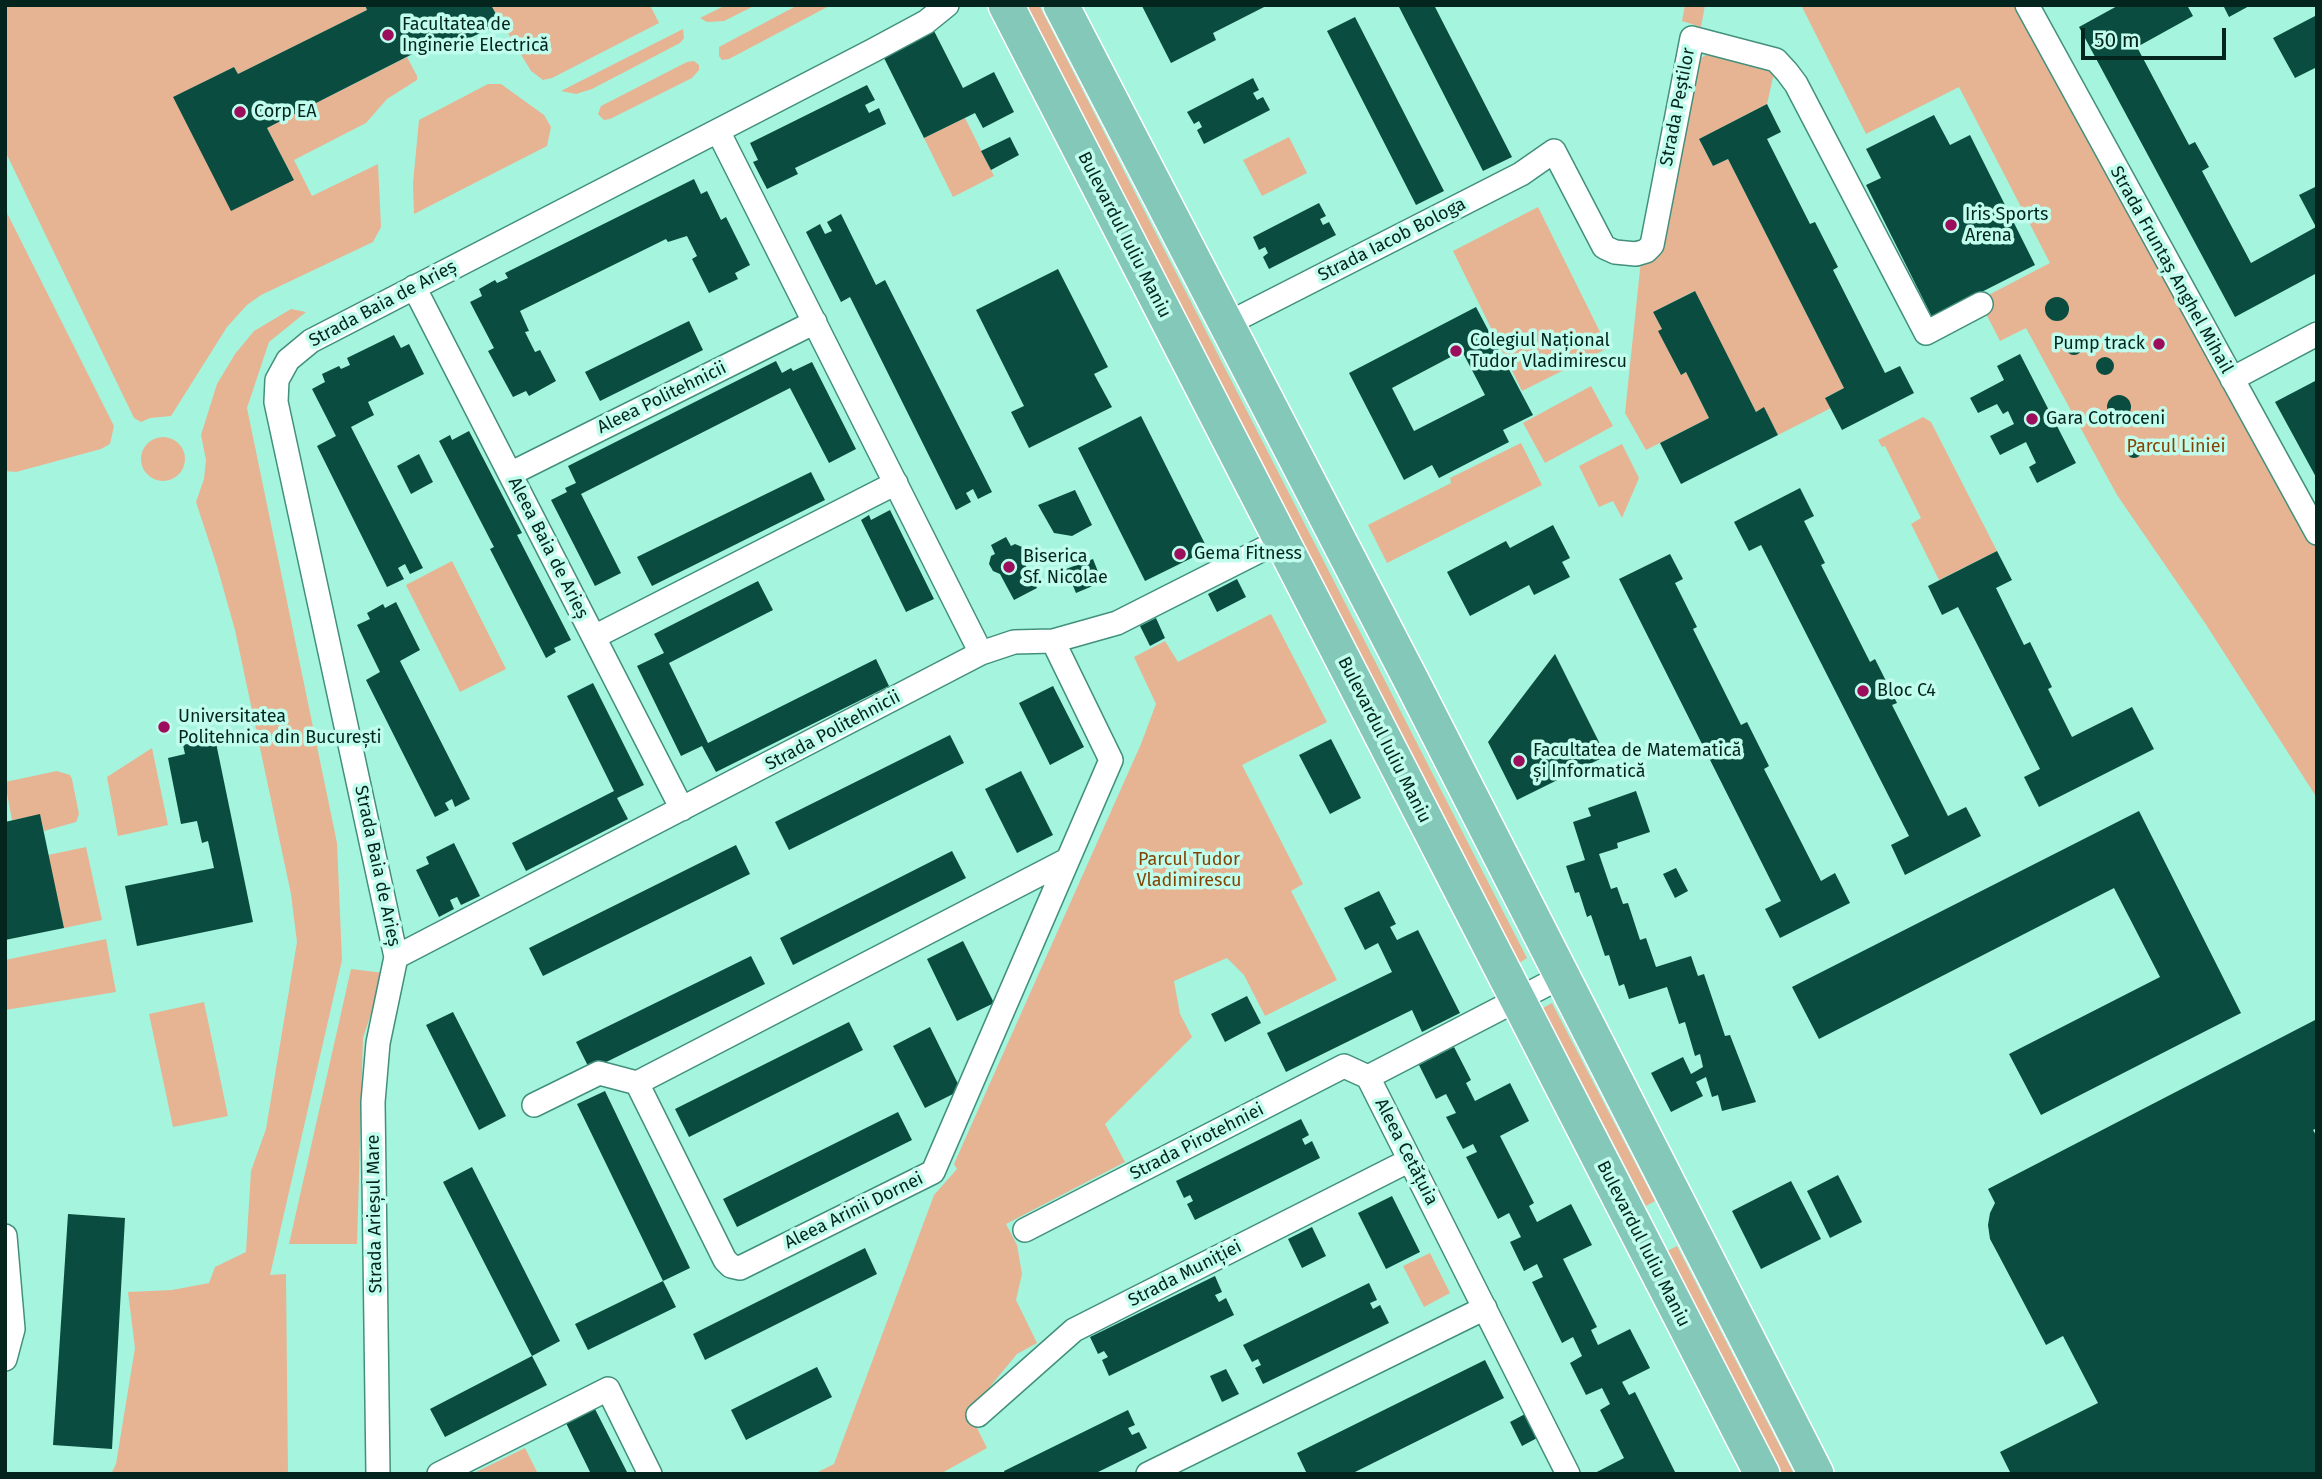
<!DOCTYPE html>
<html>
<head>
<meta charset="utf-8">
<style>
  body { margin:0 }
  #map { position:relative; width:2322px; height:1479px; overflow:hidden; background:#a5f4de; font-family:"Fira Sans",sans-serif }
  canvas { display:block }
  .frame { position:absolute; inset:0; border:7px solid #03251e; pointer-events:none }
  .scale { position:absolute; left:2081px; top:28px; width:145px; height:32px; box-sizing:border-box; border:4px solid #03251e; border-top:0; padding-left:9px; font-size:21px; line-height:24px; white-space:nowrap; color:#03251e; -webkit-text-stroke:5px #c0fdec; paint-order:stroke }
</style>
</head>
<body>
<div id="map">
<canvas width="2322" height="1479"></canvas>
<div class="frame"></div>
<div class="scale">50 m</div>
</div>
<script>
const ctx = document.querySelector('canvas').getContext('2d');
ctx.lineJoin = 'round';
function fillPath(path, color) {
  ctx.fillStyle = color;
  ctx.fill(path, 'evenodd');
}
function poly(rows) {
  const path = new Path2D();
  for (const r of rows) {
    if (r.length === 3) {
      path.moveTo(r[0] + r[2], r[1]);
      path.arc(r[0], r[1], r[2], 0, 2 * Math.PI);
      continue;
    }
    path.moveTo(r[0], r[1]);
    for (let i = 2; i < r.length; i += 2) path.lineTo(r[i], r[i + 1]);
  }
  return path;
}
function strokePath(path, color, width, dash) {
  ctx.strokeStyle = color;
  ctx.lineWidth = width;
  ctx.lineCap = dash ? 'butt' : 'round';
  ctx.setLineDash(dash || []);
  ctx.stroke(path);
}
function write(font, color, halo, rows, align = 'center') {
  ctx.font = font + ' "Fira Sans",sans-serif';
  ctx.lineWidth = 7;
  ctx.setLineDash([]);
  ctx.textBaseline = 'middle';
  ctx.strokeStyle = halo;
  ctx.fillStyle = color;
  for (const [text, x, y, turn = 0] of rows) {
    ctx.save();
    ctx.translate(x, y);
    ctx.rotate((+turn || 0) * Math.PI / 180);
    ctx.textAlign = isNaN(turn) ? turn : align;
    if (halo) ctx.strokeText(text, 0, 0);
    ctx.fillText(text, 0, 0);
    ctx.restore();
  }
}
fillPath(poly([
  [5,5,365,5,367,10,238,74,234,67,174,97,294,180,267,128,407,57,417,76,417,80,387,99,366,123,294,160,312,196,378,164,381,227,373,242,261,295,247,305,227,327,171,416,150,418,141,422,134,418,5,151],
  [491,5,650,5,659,23,552,78,543,80,531,71],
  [726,5,756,5,724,21,707,22,700,18],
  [798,5,831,5,729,59,722,60,719,56,719,47],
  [1026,5,1039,5,1527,958,1519,963],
  [1685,5,1705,5,1701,27,1682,21],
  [1801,5,2019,5,2034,37,2317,550,2317,798,2205,623,2117,495,2026,328,2000,341,1981,304,1979,300,2050,263,1959,87,1866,134],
  [683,29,684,38,680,43,592,89,576,94,561,91],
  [1713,51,1774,73,1767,104,1699,139,1713,166,1728,159,1844,388,1826,397,1831,408,1778,435,1764,408,1756,412,1694,291,1653,312,1662,329,1659,331,1680,374,1686,372,1709,418,1646,450,1625,413,1641,260,1690,64],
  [694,61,699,65,699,70,692,78,610,119,604,120,598,114,601,106,687,62],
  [488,84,501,84,544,115,551,127,547,146,414,214,413,183,419,120],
  [965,118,994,176,953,197,924,138],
  [1289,137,1307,173,1262,196,1243,160],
  [1538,207,1608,348,1522,391,1453,251],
  [5,209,114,426,110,444,101,449,16,472,5,471],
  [291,309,306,312,269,342,247,408,337,843,342,960,270,1275,286,1274,288,1474,111,1474,116,1464,135,1348,128,1292,172,1290,209,1283,215,1267,246,1252,251,1171,266,1129,297,942,291,894,235,630,217,566,196,502,204,479,206,460,201,435,217,384,235,354,254,331],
  [1591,386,1613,426,1545,463,1523,423],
  [1923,417,1931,422,1997,551,1939,580,1911,524,1921,518,1885,446,1882,447,1878,440],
  [163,459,22],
  [1521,443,1542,485,1387,563,1368,525,1451,483,1450,478],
  [1622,444,1639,478,1622,518,1613,501,1599,507,1579,466],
  [452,561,506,669,460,692,406,585],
  [1271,614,1327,722,1242,765,1303,884,1291,891,1337,980,1265,1016,1244,975,1227,958,1174,981,1180,1014,1192,1037,1105,1124,1125,1162,1006,1224,1017,1245,1022,1274,1016,1300,1037,1343,1017,1354,969,1412,987,1448,940,1474,814,1474,834,1464,934,1195,957,1169,954,1164,1141,744,1156,704,1134,657,1165,641,1178,662],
  [152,748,168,825,118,836,107,777],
  [57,771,70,775,72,779,79,814,76,822,44,831,40,815,12,820,5,782],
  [86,847,102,920,64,928,48,855],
  [106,939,116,992,5,1010,5,960],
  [351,969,384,973,363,1038,357,1244,289,1244],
  [204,1002,228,1116,173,1127,149,1014],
  [1552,1003,1655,1201,1646,1206,1543,1008],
  [1677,1246,1794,1474,1782,1474,1667,1251],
  [1430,1253,1450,1293,1424,1307,1403,1266],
  [525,1448,538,1474,477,1474,476,1472]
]), '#e6b493');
fillPath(poly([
  [365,5,491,5,501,23,445,50,440,40,267,128,294,180,231,211,173,97,234,67,238,74,367,10],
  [1144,5,1268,5,1213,33,1216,40,1171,63,1142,6],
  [1398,5,1434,5,1512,157,1483,171],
  [2119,5,2187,5,2193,16,2137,47,2189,145,2195,142,2209,167,2202,171,2251,263,2316,227,2299,195,2317,186,2317,273,2235,317,2079,27],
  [2223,5,2251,5,2229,17],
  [2317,15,2317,67,2295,78,2273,38],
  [1355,17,1444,191,1416,205,1327,31],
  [931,25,963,88,994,72,1014,112,983,128,975,113,924,138,880,50],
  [1253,78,1259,90,1253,93,1257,100,1263,97,1270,110,1204,144,1197,130,1202,127,1199,121,1194,124,1187,112],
  [867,85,875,100,865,105,869,113,879,108,886,124,795,168,798,174,767,189,753,162,758,160,750,143],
  [1767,104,1781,132,1767,139,1810,224,1815,222,1838,267,1833,270,1885,373,1900,366,1914,393,1842,430,1825,398,1844,388,1728,159,1713,166,1699,139],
  [1934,115,1950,145,1970,135,2035,265,1932,317,1866,185,1881,178,1866,149],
  [1010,137,1019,155,991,170,981,151],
  [694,179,701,194,707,191,721,220,726,217,750,265,735,273,738,279,709,293,692,259,697,256,687,236,668,242,666,239,520,311,529,331,525,332,535,352,540,350,556,381,529,396,526,391,513,397,488,351,494,348,470,302,482,296,479,289,495,280,497,283,508,278,505,273],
  [1319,203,1326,216,1320,219,1323,225,1329,222,1336,235,1269,269,1263,257,1268,253,1265,247,1259,250,1253,237],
  [841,214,876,285,885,280,992,492,978,499,973,489,966,493,971,502,956,510,850,297,841,302,806,232,820,224,825,234,832,231,827,222],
  [1058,269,1108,367,1094,374,1112,407,1029,448,1011,412,1024,406,976,310],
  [1695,291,1756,412,1764,407,1778,435,1681,484,1660,443,1709,418,1686,372,1681,375,1658,331,1662,329,1653,312],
  [2057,309,12],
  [1476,307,1533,415,1503,430,1509,442,1439,478,1432,465,1404,480,1349,373],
  [1462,351,1485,395,1414,431,1392,388],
  [689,321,703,350,600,401,585,372],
  [394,335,401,348,409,344,424,374,368,402,374,415,351,427,423,568,410,574,405,564,398,568,404,579,387,587,317,446,336,436,312,389,325,382,322,374,339,366,341,369,350,365,347,358],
  [2074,347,8],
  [2020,354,2076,463,2037,483,2029,467,2036,463,2026,442,2000,455,1990,436,2014,424,2008,411,2003,414,1997,404,1978,413,1970,398,2004,380,1997,366],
  [2105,366,9],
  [776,361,782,373,791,368,793,371,812,362,856,449,829,463,790,388,581,494,621,573,595,586,551,500,567,492,565,488,576,483,568,466],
  [2317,380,2317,479,2275,402],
  [2119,407,12],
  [1141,416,1208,550,1145,581,1078,448],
  [469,431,522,533,517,535,571,640,554,648,556,652,546,658,490,549,494,547,439,441,450,435,452,440],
  [2134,450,8],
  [419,454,433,482,411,494,397,466],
  [811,472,825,500,652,586,637,557],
  [1800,488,1814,516,1804,521,1825,563,1821,565,1870,662,1875,659,1897,703,1892,705,1948,816,1966,807,1981,836,1905,875,1891,845,1909,836,1761,545,1749,551,1734,522],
  [1075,490,1092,525,1072,536,1054,533,1038,505],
  [890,510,934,599,906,612,861,520,869,515,871,520],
  [1553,525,1570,558,1562,562,1570,577,1534,595,1529,585,1470,616,1447,572,1506,541,1510,548],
  [1006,537,1011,546,1015,544,1022,547,1026,554,1024,562,1037,588,1014,600,1000,574,993,571,989,564,991,556,995,554,991,545],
  [1997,551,2012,580,1996,588,2024,645,2030,642,2052,687,2048,689,2072,737,2132,707,2154,749,2039,807,2024,777,2040,769,1977,644,1958,607,1942,615,1928,586],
  [1670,554,1683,579,1675,583,1697,627,1693,629,1741,725,1747,722,1769,766,1764,769,1821,881,1835,873,1850,903,1780,938,1765,909,1781,901,1619,579],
  [1093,559,1102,582,1076,593,1066,569],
  [1237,579,1246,597,1217,612,1208,594],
  [758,581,773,610,669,663,708,743,876,659,889,686,716,772,702,746,681,756,637,666,664,653,654,634],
  [396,602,420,650,400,661,470,799,455,807,452,799,445,803,449,810,435,817,366,680,380,672,357,625,370,619,367,613,383,604,385,608],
  [1156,618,1165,638,1150,646,1140,626],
  [1555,654,1606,756,1517,800,1488,742],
  [593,683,644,785,617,798,628,819,526,871,512,843,614,791,567,696],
  [1053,686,1084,747,1050,765,1019,703],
  [950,735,964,763,789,850,775,822],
  [215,738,253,922,137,946,125,886,214,868,208,841,202,843,197,821,181,824,168,758,185,754,183,745],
  [1331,739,1361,798,1330,814,1299,755],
  [1021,771,1053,835,1017,853,985,789],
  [1636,791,1650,832,1617,843,1618,848,1599,854,1611,889,1617,887,1623,904,1628,903,1640,940,1646,938,1656,967,1691,956,1698,976,1704,974,1725,1036,1730,1035,1756,1102,1722,1111,1718,1095,1712,1097,1706,1077,1696,1082,1703,1096,1671,1112,1651,1073,1683,1057,1691,1074,1703,1067,1700,1054,1695,1056,1685,1022,1679,1024,1667,987,1629,999,1624,984,1619,986,1609,955,1605,956,1591,915,1587,917,1579,892,1575,893,1566,866,1585,860,1573,822,1591,816,1588,808],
  [2139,811,2241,1013,2041,1115,2009,1054,2160,977,2114,888,1819,1039,1792,987],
  [40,814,64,928,5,940,5,822],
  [454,843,480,896,461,905,457,897,450,900,454,909,439,917,416,870,429,864,426,857],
  [736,845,750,874,543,976,529,948],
  [952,851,966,878,793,965,780,938],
  [1676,868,1688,891,1675,898,1663,874],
  [1379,891,1396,924,1390,927,1397,940,1418,930,1460,1013,1422,1032,1412,1010,1286,1072,1267,1033,1392,972,1378,943,1365,950,1344,908],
  [963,941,994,1003,957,1021,927,959],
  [751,956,765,984,590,1070,576,1042],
  [1247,996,1261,1023,1225,1042,1211,1014],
  [453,1012,506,1116,479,1130,426,1025],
  [2317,1019,2317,1128,2313,1130,2317,1137,2317,1474,2011,1474,2000,1452,2098,1403,2063,1336,2046,1345,1997,1252,1990,1239,1988,1225,1990,1213,1995,1203,1988,1189],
  [849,1022,863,1050,689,1137,675,1109],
  [930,1027,961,1090,925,1108,893,1046],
  [1454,1047,1471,1080,1466,1083,1475,1101,1510,1083,1529,1121,1500,1136,1534,1203,1529,1206,1537,1222,1571,1204,1592,1245,1563,1259,1597,1327,1591,1330,1598,1345,1630,1329,1650,1368,1622,1382,1629,1395,1635,1392,1676,1474,1593,1474,1624,1458,1600,1410,1610,1404,1602,1388,1586,1395,1570,1363,1582,1356,1573,1337,1562,1343,1532,1282,1543,1277,1537,1264,1524,1271,1510,1242,1521,1237,1509,1213,1498,1219,1466,1157,1477,1152,1473,1144,1463,1149,1446,1117,1456,1113,1446,1094,1436,1099,1419,1065],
  [605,1091,690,1268,663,1281,676,1307,588,1350,575,1324,663,1281,577,1104],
  [898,1112,912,1140,737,1227,723,1199],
  [1301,1119,1309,1135,1302,1139,1305,1145,1312,1141,1320,1158,1195,1220,1187,1204,1193,1201,1190,1195,1184,1198,1176,1181],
  [472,1167,560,1341,532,1356,443,1182],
  [1838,1175,1862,1222,1830,1238,1807,1191],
  [1791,1181,1821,1239,1761,1269,1732,1211],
  [1392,1196,1420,1252,1386,1269,1358,1213],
  [68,1214,125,1218,112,1449,53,1445],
  [1312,1227,1326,1256,1302,1268,1288,1239],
  [865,1248,877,1274,705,1360,693,1334],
  [1215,1276,1222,1292,1215,1295,1219,1302,1226,1298,1234,1315,1109,1376,1102,1360,1108,1357,1104,1351,1098,1354,1090,1337],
  [1369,1283,1377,1300,1370,1303,1373,1309,1380,1305,1389,1323,1263,1384,1255,1368,1261,1365,1258,1359,1252,1362,1243,1345],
  [532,1356,547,1385,445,1437,430,1409],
  [1485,1360,1504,1398,1351,1474,1307,1474,1297,1453],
  [817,1367,832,1397,746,1440,731,1410],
  [1226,1369,1239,1394,1222,1402,1210,1376],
  [595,1409,628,1474,591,1474,566,1423],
  [1128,1410,1135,1425,1128,1428,1132,1435,1139,1432,1147,1448,1094,1474,1005,1474,1004,1471],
  [1527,1413,1539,1437,1522,1446,1510,1422]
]), '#0a4c3f');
const street = poly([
  [2027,5,2317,533],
  [718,131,981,653],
  [414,287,682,809],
  [1227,324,1521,174,1554,151,1604,247,1615,252,1636,254,1646,251,1652,245,1692,38,1776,60,1787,72,1796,84,1926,333,1981,304],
  [2232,379,2317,334],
  [510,474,815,322],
  [594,637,896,483],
  [396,957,981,653,1014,642,1053,641,1117,623,1281,540],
  [1368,1077,1568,1474],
  [1368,1077,1561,977],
  [637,1083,725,1260,731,1266,740,1268,933,1172,1111,760,1053,641],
  [534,1105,599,1073,637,1083,1067,860],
  [1025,1230,1344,1066,1368,1077],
  [5,1236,13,1329,5,1359],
  [978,1415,1074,1330,1410,1160],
  [378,1474,373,1102,378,1043,396,957,276,402,277,380,288,360,311,341,872,51,926,22,947,5],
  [439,1474,608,1389,650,1474],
  [1148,1474,1485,1308]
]);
const primary = poly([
  [1006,5,1762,1474],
  [1061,5,1411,680,1816,1474]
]);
strokePath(street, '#42907c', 26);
strokePath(primary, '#fff', 38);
strokePath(street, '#fff', 23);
strokePath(primary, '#83c8b9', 35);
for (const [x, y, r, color] of [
  [388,35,7,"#9c0d5c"],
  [240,112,7,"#9c0d5c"],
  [1951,225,7,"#9c0d5c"],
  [2159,344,7,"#9c0d5c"],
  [1456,351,7,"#9c0d5c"],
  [2032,419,7,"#9c0d5c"],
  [1180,554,7,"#9c0d5c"],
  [1009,567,7,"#9c0d5c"],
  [1863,691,7,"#9c0d5c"],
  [164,727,7,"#9c0d5c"],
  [1519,761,7,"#9c0d5c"]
]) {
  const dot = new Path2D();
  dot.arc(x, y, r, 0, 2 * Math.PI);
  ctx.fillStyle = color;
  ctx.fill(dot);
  strokePath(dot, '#c0fdec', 2.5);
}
write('18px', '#03251e', '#c0fdec', [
  ["Facultatea de",402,25],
  ["Inginerie Electrică",402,46],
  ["Corp EA",254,112],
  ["Iris Sports",1965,215],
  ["Arena",1965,236],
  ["Colegiul Național",1470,341],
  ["Tudor Vladimirescu",1470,362],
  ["Pump track",2145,344,"right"],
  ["Gara Cotroceni",2046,419],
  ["Gema Fitness",1194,554],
  ["Biserica",1023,557],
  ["Sf. Nicolae",1023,578],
  ["Bloc C4",1877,691],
  ["Universitatea",178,717],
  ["Politehnica din București",178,738],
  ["Facultatea de Matematică",1533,751],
  ["și Informatică",1533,772]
], 'left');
write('18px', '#03251e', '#c0fdec', [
  ["Strada Peștilor",1678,107,-79],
  ["Bulevardul Iuliu Maniu",1124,235,63],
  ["Strada Iacob Bologa",1392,240,-27],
  ["Strada Fruntaș Anghel Mihail",2171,270,61],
  ["Strada Baia de Arieș",383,304,-28],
  ["Aleea Politehnicii",662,398,-26],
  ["Aleea Baia de Arieș",548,548,63],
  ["Strada Politehnicii",833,731,-28],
  ["Bulevardul Iuliu Maniu",1384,740,63],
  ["Strada Baia de Arieș",377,866,78],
  ["Strada Pirotehniei",1197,1142,-27],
  ["Aleea Cetățuia",1406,1152,63],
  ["Aleea Arinii Dornei",854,1211,-26],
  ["Strada Arieșul Mare",375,1214,-91],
  ["Bulevardul Iuliu Maniu",1643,1244,63],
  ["Strada Muniției",1185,1274,-27]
]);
write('18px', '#844304', '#c0fdec', [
  ["Parcul Liniei",2176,447],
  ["Parcul Tudor",1189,860],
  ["Vladimirescu",1189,881]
]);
</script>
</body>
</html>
